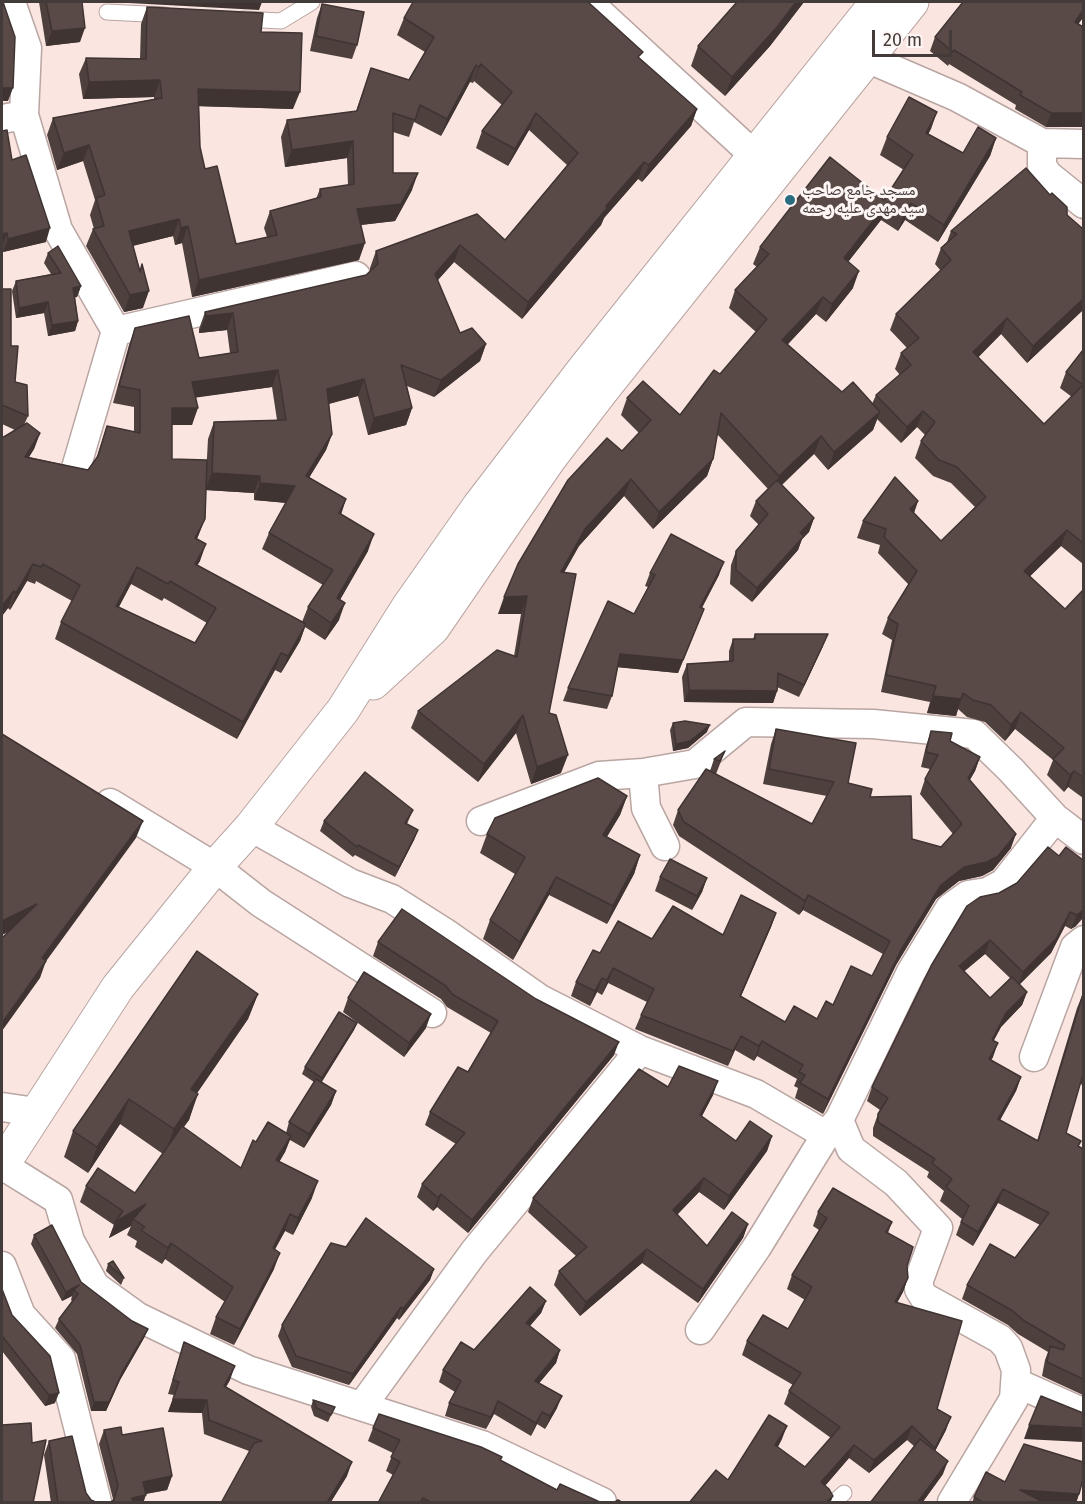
<!DOCTYPE html>
<html>
<head>
<meta charset="utf-8">
<style>
  body { margin:0 }
  #map { position:relative; width:1085px; height:1504px; overflow:hidden; background:#fae5e1; font-family:"Fira Sans",sans-serif }
  canvas { display:block }
  .frame { position:absolute; inset:0; border:3px solid #433b39; pointer-events:none }
  .scale { position:absolute; left:872px; top:30px; width:80px; height:27px; box-sizing:border-box; border:3px solid #433b39; border-top:0; padding-left:8px; font-size:18px; line-height:21px; white-space:nowrap; color:#433b39; -webkit-text-stroke:4px #fef6f4; paint-order:stroke }
</style>
</head>
<body>
<div id="map">
<canvas width="1085" height="1504"></canvas>
<div class="frame"></div>
<div class="scale">20 m</div>
</div>
<script>
const ctx = document.querySelector('canvas').getContext('2d');
ctx.lineJoin = 'round';
function poly(rows) {
  const path = new Path2D();
  for (const r of rows) {
    path.moveTo(r[0], r[1]);
    for (let i = 2; i < r.length; i += 2) path.lineTo(r[i], r[i + 1]);
  }
  return path;
}
function strokePath(path, color, width, dash) {
  ctx.strokeStyle = color;
  ctx.lineWidth = width;
  ctx.lineCap = dash ? 'butt' : 'round';
  ctx.setLineDash(dash || []);
  ctx.stroke(path);
}
function fillPath(path, color) {
  ctx.fillStyle = color;
  ctx.fill(path, 'evenodd');
}
function write(font, color, halo, rows, align = 'center') {
  ctx.font = font + ' "Fira Sans","Noto Naskh Arabic",sans-serif';
  ctx.lineWidth = 6;
  ctx.setLineDash([]);
  ctx.textBaseline = 'middle';
  ctx.strokeStyle = halo;
  ctx.fillStyle = color;
  for (const [text, x, y, turn = 0] of rows) {
    ctx.save();
    ctx.translate(x, y);
    ctx.rotate((+turn || 0) * Math.PI / 180);
    ctx.textAlign = isNaN(turn) ? turn : align;
    if (halo) ctx.strokeText(text, 0, 0);
    ctx.fillText(text, 0, 0);
    ctx.restore();
  }
}
const lane = poly([
  [107,12,165,15],
  [243,19,281,21,312,2],
  [834,1502,844,1493]
]);
const street = poly([
  [588,2,756,157],
  [869,59,957,97,1042,143,1084,144],
  [24,115,58,230,116,331,76,468],
  [2,119,24,115,27,48,11,2],
  [1042,143,1042,166,1048,175,1084,204],
  [116,331,356,276],
  [643,773,646,808,665,846],
  [110,803,215,867,261,903,432,1013],
  [481,821,599,776,643,773,695,764,746,722,873,724,974,734,1011,770,1055,818,1084,840],
  [251,827,350,883,392,899,444,932,540,999,640,1050,756,1094,826,1135],
  [1034,1057,1075,947,1084,940],
  [2,1107,36,1112],
  [839,1120,851,1149,896,1183,938,1228,919,1280,919,1289,924,1297,1000,1339,1008,1348,1016,1370,1014,1399,952,1502],
  [2,1165,58,1200,70,1241,95,1286,138,1317,248,1370,482,1445,602,1502],
  [2,1266,21,1315,61,1359,97,1502],
  [700,1330,757,1247,826,1135,839,1120,911,972,950,908,968,895,987,892,1004,883,1055,818],
  [1017,1383,1084,1413],
  [362,1406,474,1252,640,1050]
]);
const secondary = poly([
  [373,683,433,628,550,458,604,388,912,2],
  [2,1166,118,987,215,867,251,827,343,710,408,607,479,506,584,369,877,2]
]);
strokePath(lane, '#b9a5a2', 17);
strokePath(street, '#b9a5a2', 31);
strokePath(secondary, '#b9a5a2', 35);
strokePath(lane, '#fff', 15);
strokePath(street, '#fff', 28);
strokePath(secondary, '#fff', 33);
fillPath(poly([
  [39,2,82,2,80,42,46,46],
  [737,2,804,2,770,46,725,96,691,66,698,46],
  [322,4,357,45,352,59,310,51,317,18],
  [147,7,261,32,293,109,199,106,200,147,205,169,236,244,267,237,264,228,270,211,316,199,320,189,348,185,347,158,285,167,281,137,287,120,356,111,371,68,409,80,425,52,397,35,404,18,640,59,697,109,691,126,642,182,638,179,604,218,601,225,522,319,454,262,437,281,460,333,486,344,480,361,434,397,407,386,412,408,406,425,368,435,358,396,329,404,332,434,326,450,309,477,346,499,341,515,368,551,340,600,339,620,325,640,305,627,300,641,281,673,275,670,237,739,55,639,61,622,72,601,36,581,35,584,27,581,10,610,8,608,2,616,2,438,15,430,2,424,2,289,11,346,15,382,28,416,24,425,40,433,34,449,29,457,88,470,96,459,107,426,134,432,134,407,113,403,129,345,135,328,199,358,230,353,227,330,199,333,199,329,205,312,366,275,370,271,370,268,376,251,505,240,567,165,529,130,508,166,476,148,482,131,502,105,474,81,473,83,470,82,441,136,414,122,409,137,393,132,393,173,412,190,395,221,361,225,359,260,192,297,182,243,175,245,173,236,133,246,140,270,142,264,143,308,124,312,86,246,93,229,94,229,90,215,95,200,83,161,57,170,47,135,53,118,154,99,154,97,83,99,79,74,86,58,140,59,141,24],
  [272,387,277,420,214,422,208,439,206,476,172,459,172,425,192,425,196,397],
  [206,490,254,493,254,500,286,503,269,533,262,549,323,585,308,607,302,622,197,565,200,561,197,539,205,519],
  [131,584,162,601,164,598,207,623,195,643,119,607],
  [1082,19,1078,24,1083,27,1083,127,1046,127,1015,109,1016,105,949,64,948,66,930,51,935,37],
  [937,112,928,134,963,153,996,138,990,156,938,242,905,220,898,231,881,220,848,262,853,288,826,322,816,314,788,344,842,392,872,404,876,395,900,375,895,369,901,353,907,348,890,330,896,314,941,271,935,264,941,248,947,242,951,231,1067,215,1083,229,1083,310,1027,363,1001,334,978,357,1044,424,1072,397,1060,388,1066,372,1083,350,1083,564,1061,546,1030,576,1065,609,1083,590,1083,798,1068,787,1064,792,1047,775,1053,760,1015,729,1005,741,985,722,967,717,958,709,956,716,927,713,930,702,881,692,892,640,882,634,888,618,909,585,878,553,880,545,857,538,863,521,918,501,914,513,941,541,975,507,951,483,933,476,915,458,921,441,925,435,917,427,901,443,877,419,873,430,828,470,814,454,782,485,814,518,809,532,802,539,798,550,752,602,730,584,731,565,736,551,759,525,750,516,756,501,768,489,717,434,713,459,707,476,653,529,624,496,579,546,564,572,549,713,561,773,531,784,516,733,478,782,411,728,418,711,514,656,521,614,498,614,622,451,639,433,621,415,627,398,680,415,720,374,756,332,729,308,735,290,757,267,753,264,760,247,884,200,904,170,880,155,887,137],
  [12,160,46,242,3,252,2,246],
  [48,253,81,286,77,297,75,297,78,321,75,331,48,336,44,313,16,318,12,291,16,281,51,274,44,263],
  [650,573,719,575,702,608,704,609,678,673,618,667,612,696,607,709,563,701,568,688,634,614,648,587,645,586],
  [755,634,823,646,799,697,777,687,777,691,773,703,684,702,682,677,687,664,729,661,729,651,733,639,753,639],
  [673,723,707,732,688,748,673,751,670,730],
  [776,729,848,783,870,797,912,839,941,847,953,834,920,794,925,779,930,769,921,767,926,746,931,731,950,741,980,757,975,771,970,780,1011,848,993,870,982,876,959,881,936,899,896,965,823,1114,795,1098,798,1088,794,1086,797,1079,757,1056,754,1061,735,1050,728,1066,635,1029,641,1015,647,1002,608,983,602,995,597,992,590,1006,571,996,576,982,600,953,652,939,723,935,776,913,771,927,741,996,785,1022,817,1019,833,1005,872,976,883,954,803,910,799,915,679,836,673,825,678,810,710,771,714,759,725,751,716,774,812,824,827,796,763,784,771,744],
  [627,796,620,815,607,837,640,855,634,874,607,924,549,895,513,960,483,939,490,920,515,874,480,853,487,834],
  [413,810,407,824,418,830,414,840,395,877,355,855,353,857,320,831,324,821],
  [1059,856,1083,860,1076,926,1071,929,1065,926,1051,953,1020,984,1027,992,1022,1005,1001,1027,994,1040,993,1057,991,1060,1021,1077,1016,1091,1000,1120,1037,1141,1077,1008,1083,994,1083,1085,1080,1084,1066,1133,1079,1146,1083,1149,1083,1395,1042,1376,1045,1360,1048,1352,1018,1334,1008,1325,962,1299,967,1285,1015,1258,1040,1225,998,1203,973,1246,956,1235,962,1219,940,1201,944,1191,927,1177,929,1172,873,1136,873,1128,878,1114,880,1110,867,1101,872,1087,999,893,1017,883],
  [985,954,1010,978,990,998,964,971],
  [660,877,707,878,702,892,692,910,655,891],
  [378,942,614,1055,468,1233,437,1207,433,1211,417,1197,422,1184,456,1144,425,1125,430,1112,468,1072,491,1033,447,1007,441,999,373,956],
  [258,994,248,1019,197,1093,189,1120,183,1127,241,1168,256,1142,286,1133,289,1122,314,1082,302,1074,305,1067,357,1023,354,1030,321,1082,336,1091,331,1105,304,1148,290,1140,285,1152,279,1162,312,1198,293,1235,285,1231,275,1249,274,1269,234,1345,210,1334,216,1317,225,1302,165,1259,162,1264,135,1247,137,1241,127,1235,131,1226,109,1238,114,1225,80,1202,86,1186,135,1193,163,1154,120,1124,88,1173,64,1157,73,1131],
  [348,998,426,1028,404,1057,343,1012],
  [668,1087,713,1095,702,1116,736,1141,772,1136,767,1151,724,1210,699,1192,677,1215,707,1246,748,1224,743,1238,698,1303,642,1263,580,1316,554,1285,559,1271,576,1256,528,1212,533,1198],
  [818,1212,892,1222,888,1233,907,1266,908,1278,903,1292,897,1303,937,1409,946,1430,935,1451,943,1474,922,1503,870,1503,914,1446,907,1440,869,1473,849,1458,825,1486,833,1496,830,1503,689,1503,728,1480,782,1439,778,1447,805,1467,831,1438,784,1404,789,1391,793,1385,742,1355,747,1341,788,1329,805,1300,787,1289,792,1275,819,1230,813,1226],
  [34,1235,81,1282,132,1321,148,1329,144,1338,120,1380,106,1411,91,1411,77,1354,55,1328,59,1319,72,1301,71,1300,72,1296,62,1301,31,1244],
  [108,1264,124,1278,121,1285,106,1271],
  [434,1269,430,1280,399,1320,397,1318,349,1385,292,1367,278,1336,282,1325],
  [2,1289,12,1315,55,1403,45,1406,2,1351],
  [546,1301,541,1313,530,1326,560,1350,556,1363,539,1383,557,1408,545,1429,537,1424,531,1436,494,1414,486,1429,445,1416,449,1403,455,1392,439,1382,443,1370],
  [184,1342,230,1380,226,1387,347,1476,331,1502,249,1451,204,1434,202,1413,168,1412,174,1395,168,1394],
  [313,1400,335,1407,328,1422,314,1416,311,1407],
  [373,1428,501,1461,557,1490,602,1503,378,1503,393,1475,386,1471,393,1453,368,1441],
  [104,1430,122,1435,172,1476,167,1490,146,1494,143,1503,109,1503,112,1501,113,1499,99,1444],
  [49,1441,91,1500,98,1503,51,1503,44,1455],
  [1005,1482,1079,1494,1076,1503,972,1503,974,1497]
]), '#4d403d');
fillPath(poly([
  [130,2,262,2,259,10,129,3],
  [796,2,804,2,770,46,725,96,732,77],
  [1083,10,1083,14,1082,19,1070,36,1075,22],
  [85,28,80,42,46,46,52,31],
  [481,64,474,81,473,83,479,67],
  [476,65,470,82,441,136,447,119],
  [160,80,154,97,83,99,89,82],
  [2,88,13,88,8,101,2,101],
  [198,89,300,92,293,109,192,106],
  [697,109,691,126,642,182,649,165],
  [937,112,931,129,920,150,926,133],
  [536,113,529,130,508,166,515,149],
  [1051,113,1083,113,1083,127,1046,127],
  [996,138,990,156,938,242,944,225],
  [353,141,347,158,285,167,292,150],
  [89,145,83,161,57,170,64,153],
  [644,162,638,179,604,218,601,225,522,319,528,302,606,206],
  [418,173,412,190,395,221,351,226,357,209],
  [887,203,881,220,837,276,844,258],
  [911,203,905,220,898,231,904,214],
  [179,219,173,236,123,248,129,231],
  [188,226,182,243,175,245,181,228],
  [50,228,46,242,3,252,8,239],
  [7,233,2,246,2,234],
  [365,243,359,260,192,297,199,280],
  [460,245,454,262,428,291,435,274],
  [859,271,853,288,826,322,832,304],
  [81,286,77,297,69,299,73,288],
  [149,291,143,308,124,312,130,295],
  [823,297,816,314,776,357,782,340],
  [1083,299,1083,310,1027,363,1033,346],
  [48,302,44,313,16,318,19,308],
  [233,313,227,330,199,333,206,316],
  [1007,318,1001,334,967,369,973,352],
  [78,321,75,331,48,336,52,325],
  [486,344,480,361,434,397,441,380],
  [278,370,272,387,186,399,192,382],
  [364,379,358,396,320,406,327,389],
  [172,408,198,408,192,425,166,425],
  [412,408,406,425,368,435,374,418],
  [923,411,917,427,901,443,907,427],
  [880,412,873,430,828,470,834,452],
  [40,433,34,449,19,473,25,457],
  [332,434,326,450,300,493,306,476],
  [821,436,814,454,772,493,779,476],
  [713,459,707,476,653,529,659,512],
  [212,473,260,476,254,493,205,490],
  [631,479,624,496,579,546,555,589,561,572,585,529],
  [260,483,295,486,289,503,254,500],
  [346,499,340,516,339,513],
  [918,501,912,518,910,509],
  [814,518,809,532,802,539,798,550,752,602,757,588,800,533],
  [205,519,198,536,189,555,195,538],
  [1067,530,1061,546,1019,587,1024,571],
  [374,534,368,551,331,615,337,598],
  [206,544,200,561,188,581,195,564],
  [724,562,719,575,695,620,700,607],
  [33,564,27,581,10,610,16,593],
  [137,567,131,584,110,623,116,606],
  [14,591,8,608,2,616,2,606],
  [527,596,521,614,498,614,504,597],
  [345,603,339,620,325,640,331,623],
  [704,609,678,673,615,667,620,654],
  [306,624,300,641,281,673,288,656],
  [828,634,823,646,799,697,804,685],
  [281,653,275,670,237,739,243,722],
  [689,690,777,691,773,703,684,702],
  [933,696,961,699,956,716,927,713],
  [1021,712,1015,729,1005,741,1011,725],
  [523,715,516,733,478,782,484,764],
  [710,725,707,732,688,748,673,751,676,744],
  [568,755,561,773,531,784,537,767],
  [980,757,975,771,962,792,968,778],
  [1074,771,1068,787,1064,792,1070,775],
  [627,796,620,815,596,854,603,835],
  [143,821,136,838,36,975,42,958],
  [418,830,414,840,395,877,399,867],
  [1016,834,1011,848,993,870,982,876,959,881,936,899,896,965,823,1114,828,1099,901,950,941,885,964,867],
  [640,855,634,874,607,924,613,906],
  [556,877,549,895,513,960,520,942],
  [707,878,702,892,692,910,697,896],
  [808,895,803,910,799,915,805,901],
  [37,904,31,921,2,935,2,921],
  [1083,910,1083,918,1076,926,1071,929,1077,915],
  [1070,912,1065,926,1051,953,1018,986,1023,972],
  [776,913,771,927,735,1010,740,996],
  [990,940,985,954,954,980,959,966],
  [46,961,40,978,2,1031,2,1023],
  [613,968,608,983,602,995,607,980],
  [602,978,597,992,590,1006,595,991],
  [1027,992,1022,1005,1001,1027,987,1053,992,1040,1006,1013],
  [258,994,248,1019,182,1115,191,1089],
  [431,1014,426,1028,404,1057,409,1043],
  [357,1023,354,1030,320,1085,322,1078],
  [741,1036,735,1050,728,1066,733,1051],
  [762,1041,757,1056,754,1061,759,1046],
  [619,1042,614,1055,468,1233,472,1220],
  [998,1043,993,1057,984,1073,989,1059],
  [1021,1077,1016,1091,993,1133,998,1119],
  [718,1081,713,1095,695,1129,700,1115],
  [336,1091,331,1105,304,1148,309,1134],
  [198,1094,189,1120,164,1155,174,1129],
  [129,1099,120,1124,88,1173,97,1147],
  [291,1136,285,1152,271,1176,276,1160],
  [772,1136,767,1151,724,1210,729,1196],
  [704,1178,699,1192,668,1224,673,1210],
  [318,1181,312,1198,293,1235,298,1218],
  [1003,1189,998,1203,973,1246,978,1232],
  [441,1194,437,1207,433,1211,438,1198],
  [146,1204,133,1219,131,1226,109,1238,115,1222],
  [290,1214,285,1231,267,1264,273,1248],
  [748,1224,743,1238,698,1303,703,1289],
  [171,1243,165,1259,162,1264,168,1248],
  [647,1249,642,1263,580,1316,586,1302],
  [280,1253,274,1269,234,1345,240,1329],
  [434,1269,430,1280,399,1320,403,1309],
  [908,1278,903,1292,890,1315,895,1302],
  [79,1285,74,1290,72,1296,62,1301,66,1292],
  [546,1301,541,1313,522,1335,526,1323],
  [401,1307,397,1318,349,1385,353,1374],
  [148,1329,144,1338,120,1380,106,1411,91,1411,94,1402,123,1371],
  [560,1350,556,1363,531,1393,535,1381],
  [235,1366,230,1380,219,1399,224,1386],
  [59,1393,55,1403,45,1406,49,1395],
  [562,1396,557,1408,545,1429,550,1416],
  [173,1399,207,1400,202,1413,168,1412],
  [498,1401,494,1414,486,1429,491,1417],
  [542,1412,537,1424,531,1436,536,1423],
  [951,1417,946,1430,930,1461,935,1448],
  [1029,1425,1083,1428,1083,1442,1024,1439],
  [787,1426,782,1439,770,1458,775,1445],
  [912,1426,907,1440,869,1473,874,1460],
  [854,1445,849,1458,816,1496,821,1482],
  [948,1461,943,1474,922,1503,917,1503],
  [352,1462,347,1476,330,1503,328,1503],
  [172,1476,167,1490,138,1495,143,1482],
  [1020,1490,1079,1494,1076,1503,1016,1503],
  [146,1495,143,1503,130,1503,132,1498],
  [833,1496,830,1503,825,1503]
]), '#3f3432');
const building = poly([
  [2,2,3,2,15,37,13,88,2,88,2,2],
  [46,2,82,2,85,28,52,31,46,2],
  [413,2,588,2,643,52,638,57,697,109,649,165,644,162,606,206,607,208,528,302,460,245,435,274,460,333,472,328,486,344,441,380,401,365,412,408,374,418,364,379,327,389,332,434,306,476,346,499,339,513,374,534,337,598,345,603,331,623,308,607,333,570,269,533,295,486,260,483,260,476,212,473,214,422,286,420,278,370,192,382,198,408,172,408,172,459,207,460,205,519,195,538,206,544,195,564,306,624,288,656,281,653,243,722,61,622,80,585,43,564,41,567,33,564,16,593,14,591,2,606,2,438,27,423,40,433,25,457,88,470,98,456,107,426,140,433,140,390,119,386,135,328,189,316,199,358,238,352,233,313,206,316,205,312,366,275,378,264,376,251,477,214,505,240,578,153,536,113,515,149,482,131,512,92,481,64,479,67,476,65,447,119,420,105,415,120,393,113,393,173,418,173,401,204,357,209,365,243,199,280,188,226,181,228,179,219,129,231,140,272,142,264,149,291,130,295,93,229,104,226,96,198,105,195,89,145,64,153,53,118,162,98,160,80,89,82,86,58,146,59,147,7,263,13,261,32,302,33,300,92,198,89,200,147,205,169,217,166,236,244,277,235,270,211,321,197,320,189,354,184,353,141,292,150,287,120,357,111,371,68,409,80,434,37,404,18,413,2],
  [137,567,168,584,170,581,216,608,195,643,116,606,137,567],
  [737,2,796,2,777,27,732,77,698,46,737,2],
  [963,2,1081,2,1083,3,1083,10,1075,22,1083,27,1083,113,1051,113,1020,95,1022,92,954,50,953,52,935,37,963,2],
  [322,4,364,12,357,45,316,36,322,4],
  [909,97,937,112,926,133,963,153,978,127,996,138,944,225,911,203,904,214,887,203,844,258,859,271,832,304,823,297,782,340,842,392,853,382,880,412,834,452,821,436,779,476,721,413,713,459,659,512,631,479,585,529,561,572,576,574,549,713,556,715,568,755,537,767,523,715,484,764,418,711,497,650,517,657,527,596,504,597,518,564,568,480,607,438,622,451,651,420,627,398,643,381,680,415,714,370,720,374,767,319,735,290,769,254,760,247,830,157,884,200,913,155,887,137,909,97],
  [7,130,12,160,26,155,50,228,8,239,7,233,2,234,2,131,7,130],
  [1026,168,1050,195,1052,193,1067,207,1067,215,1083,229,1083,299,1033,346,1007,318,973,352,1044,424,1083,385,1083,543,1067,530,1024,571,1065,609,1083,590,1083,777,1074,771,1070,775,1053,759,1064,748,1021,712,1011,725,991,705,973,700,963,693,961,699,933,696,936,686,886,675,898,624,888,618,917,571,884,537,886,529,863,521,895,477,918,501,910,509,941,541,986,497,957,467,939,460,921,441,935,422,923,411,907,427,876,395,911,365,901,353,919,338,896,314,951,260,941,248,957,234,951,231,1026,168],
  [58,246,81,286,73,288,78,321,52,325,48,302,19,308,16,281,61,273,48,253,58,246],
  [2,289,11,289,11,346,18,346,15,382,27,385,28,416,2,405,2,289],
  [1083,350,1083,385,1066,372,1083,350],
  [777,480,814,518,800,533,804,536,757,588,736,570,736,551,768,514,756,501,777,480],
  [671,534,724,562,700,607,704,609,683,660,620,654,612,696,568,688,608,601,634,614,655,575,650,573,671,534],
  [755,634,828,634,804,685,778,673,777,691,689,690,687,664,733,661,733,639,755,639,755,634],
  [685,721,710,725,690,741,676,744,673,723,685,721],
  [776,729,856,743,848,783,872,789,870,797,911,796,912,839,941,847,962,824,925,779,938,755,926,752,931,731,952,733,950,741,980,757,968,778,1016,834,998,856,987,862,964,867,941,885,901,950,828,1099,800,1083,805,1075,799,1072,803,1065,762,1041,759,1046,741,1036,733,1051,641,1015,654,989,613,968,607,980,602,978,595,991,576,982,593,950,600,953,618,921,652,939,673,906,723,935,741,895,776,913,740,996,785,1022,794,1006,817,1019,826,1001,833,1005,851,966,872,976,890,941,808,895,805,901,684,822,678,810,706,769,812,824,834,782,769,769,776,729],
  [2,734,143,821,42,958,46,961,2,1023,2,938,37,904,2,921,2,734],
  [725,751,720,761,714,759,725,751],
  [365,772,413,810,405,823,418,830,399,867,358,845,357,847,324,821,365,772],
  [598,778,627,796,603,835,640,855,613,906,556,877,520,942,490,920,525,857,487,834,495,818,598,778],
  [1048,847,1059,856,1066,847,1083,860,1083,910,1077,915,1070,912,1056,939,1023,972,990,940,959,966,990,998,1012,977,1027,992,1006,1013,992,1040,998,1043,989,1059,1021,1077,998,1119,1038,1141,1083,994,1083,1074,1066,1133,1081,1141,1078,1146,1083,1149,1083,1379,1047,1362,1050,1346,1063,1350,1065,1345,1023,1320,1013,1311,967,1285,990,1244,1015,1258,1049,1213,1003,1189,978,1232,961,1222,969,1206,946,1187,952,1179,932,1163,935,1159,878,1122,878,1114,888,1098,872,1087,931,966,967,906,980,897,999,893,1017,883,1048,847],
  [670,859,707,878,697,896,660,877,670,859],
  [402,909,536,999,619,1042,472,1220,441,1194,438,1198,422,1184,465,1133,430,1112,458,1067,468,1072,498,1021,452,994,446,986,378,942,402,909],
  [197,951,258,994,191,1089,198,1094,174,1129,129,1099,97,1147,73,1131,197,951],
  [364,972,431,1014,409,1043,348,998,364,972],
  [339,1012,357,1023,322,1078,305,1067,339,1012],
  [679,1066,718,1081,700,1115,736,1141,750,1121,772,1136,729,1196,704,1178,673,1210,707,1246,732,1212,748,1224,703,1289,647,1249,586,1302,559,1271,587,1247,533,1198,639,1069,668,1087,679,1066],
  [316,1079,336,1091,309,1134,289,1122,316,1079],
  [268,1122,291,1136,276,1160,318,1181,298,1218,290,1214,273,1248,280,1253,240,1329,216,1317,233,1287,171,1243,168,1248,141,1230,145,1227,133,1219,146,1204,115,1222,123,1211,86,1186,98,1168,135,1193,182,1126,241,1168,253,1140,256,1142,268,1122],
  [833,1188,892,1222,886,1232,913,1247,907,1266,908,1278,895,1302,962,1321,937,1409,951,1417,935,1448,912,1426,874,1460,854,1445,821,1482,829,1489,833,1496,825,1503,689,1503,716,1470,728,1480,769,1415,787,1426,775,1445,805,1467,840,1427,789,1391,801,1373,747,1341,763,1315,788,1329,812,1287,792,1275,827,1218,818,1212,833,1188],
  [366,1218,434,1269,403,1309,401,1307,353,1374,296,1356,282,1325,331,1243,346,1247,366,1218],
  [52,1225,81,1282,132,1321,148,1329,123,1371,109,1402,94,1402,80,1345,59,1319,78,1294,74,1290,79,1285,66,1292,34,1235,52,1225],
  [113,1261,124,1278,108,1264,113,1261],
  [530,1287,546,1301,526,1323,560,1350,535,1381,562,1396,550,1416,542,1412,536,1423,498,1401,491,1417,449,1403,461,1381,443,1370,461,1342,474,1350,530,1287],
  [2,1289,12,1315,50,1356,59,1393,49,1395,2,1336,2,1289],
  [184,1342,235,1366,224,1386,352,1462,328,1501,332,1503,221,1503,254,1443,262,1441,209,1420,207,1400,173,1399,179,1382,173,1380,184,1342],
  [1041,1396,1083,1413,1083,1428,1029,1425,1041,1396],
  [313,1400,335,1407,331,1415,317,1408,313,1400],
  [379,1414,481,1447,502,1457,500,1460,557,1490,560,1484,602,1503,432,1503,423,1498,420,1503,378,1503,400,1462,391,1457,400,1440,373,1428,379,1414],
  [31,1423,32,1443,46,1440,33,1503,2,1503,2,1425,31,1423],
  [121,1427,122,1435,163,1428,172,1476,143,1482,146,1495,132,1498,133,1503,109,1503,114,1500,118,1485,104,1430,121,1427],
  [72,1436,86,1493,91,1500,98,1503,58,1503,49,1441,72,1436],
  [920,1439,948,1461,917,1503,870,1503,920,1439],
  [1024,1444,1083,1462,1083,1479,1079,1494,1020,1490,1045,1503,984,1503,974,1497,986,1472,1005,1482,1024,1444],
  [618,1500,623,1503,613,1503,618,1500]
]);
fillPath(building, '#5a4a47');
strokePath(building, '#3f3432', 1.5);
for (const [x, y, r, color] of [
  [790,200,6,"#2b6c80"]
]) {
  const dot = new Path2D();
  dot.arc(x, y, r, 0, 2 * Math.PI);
  ctx.fillStyle = color;
  ctx.fill(dot);
  strokePath(dot, '#fef6f4', 2);
}
write('16px', '#433b39', '#fef6f4', [
  ["مسجد جامع صاحب",802,191],
  ["سید مهدی علیه رحمه",802,209]
], 'left');
</script>
</body>
</html>
